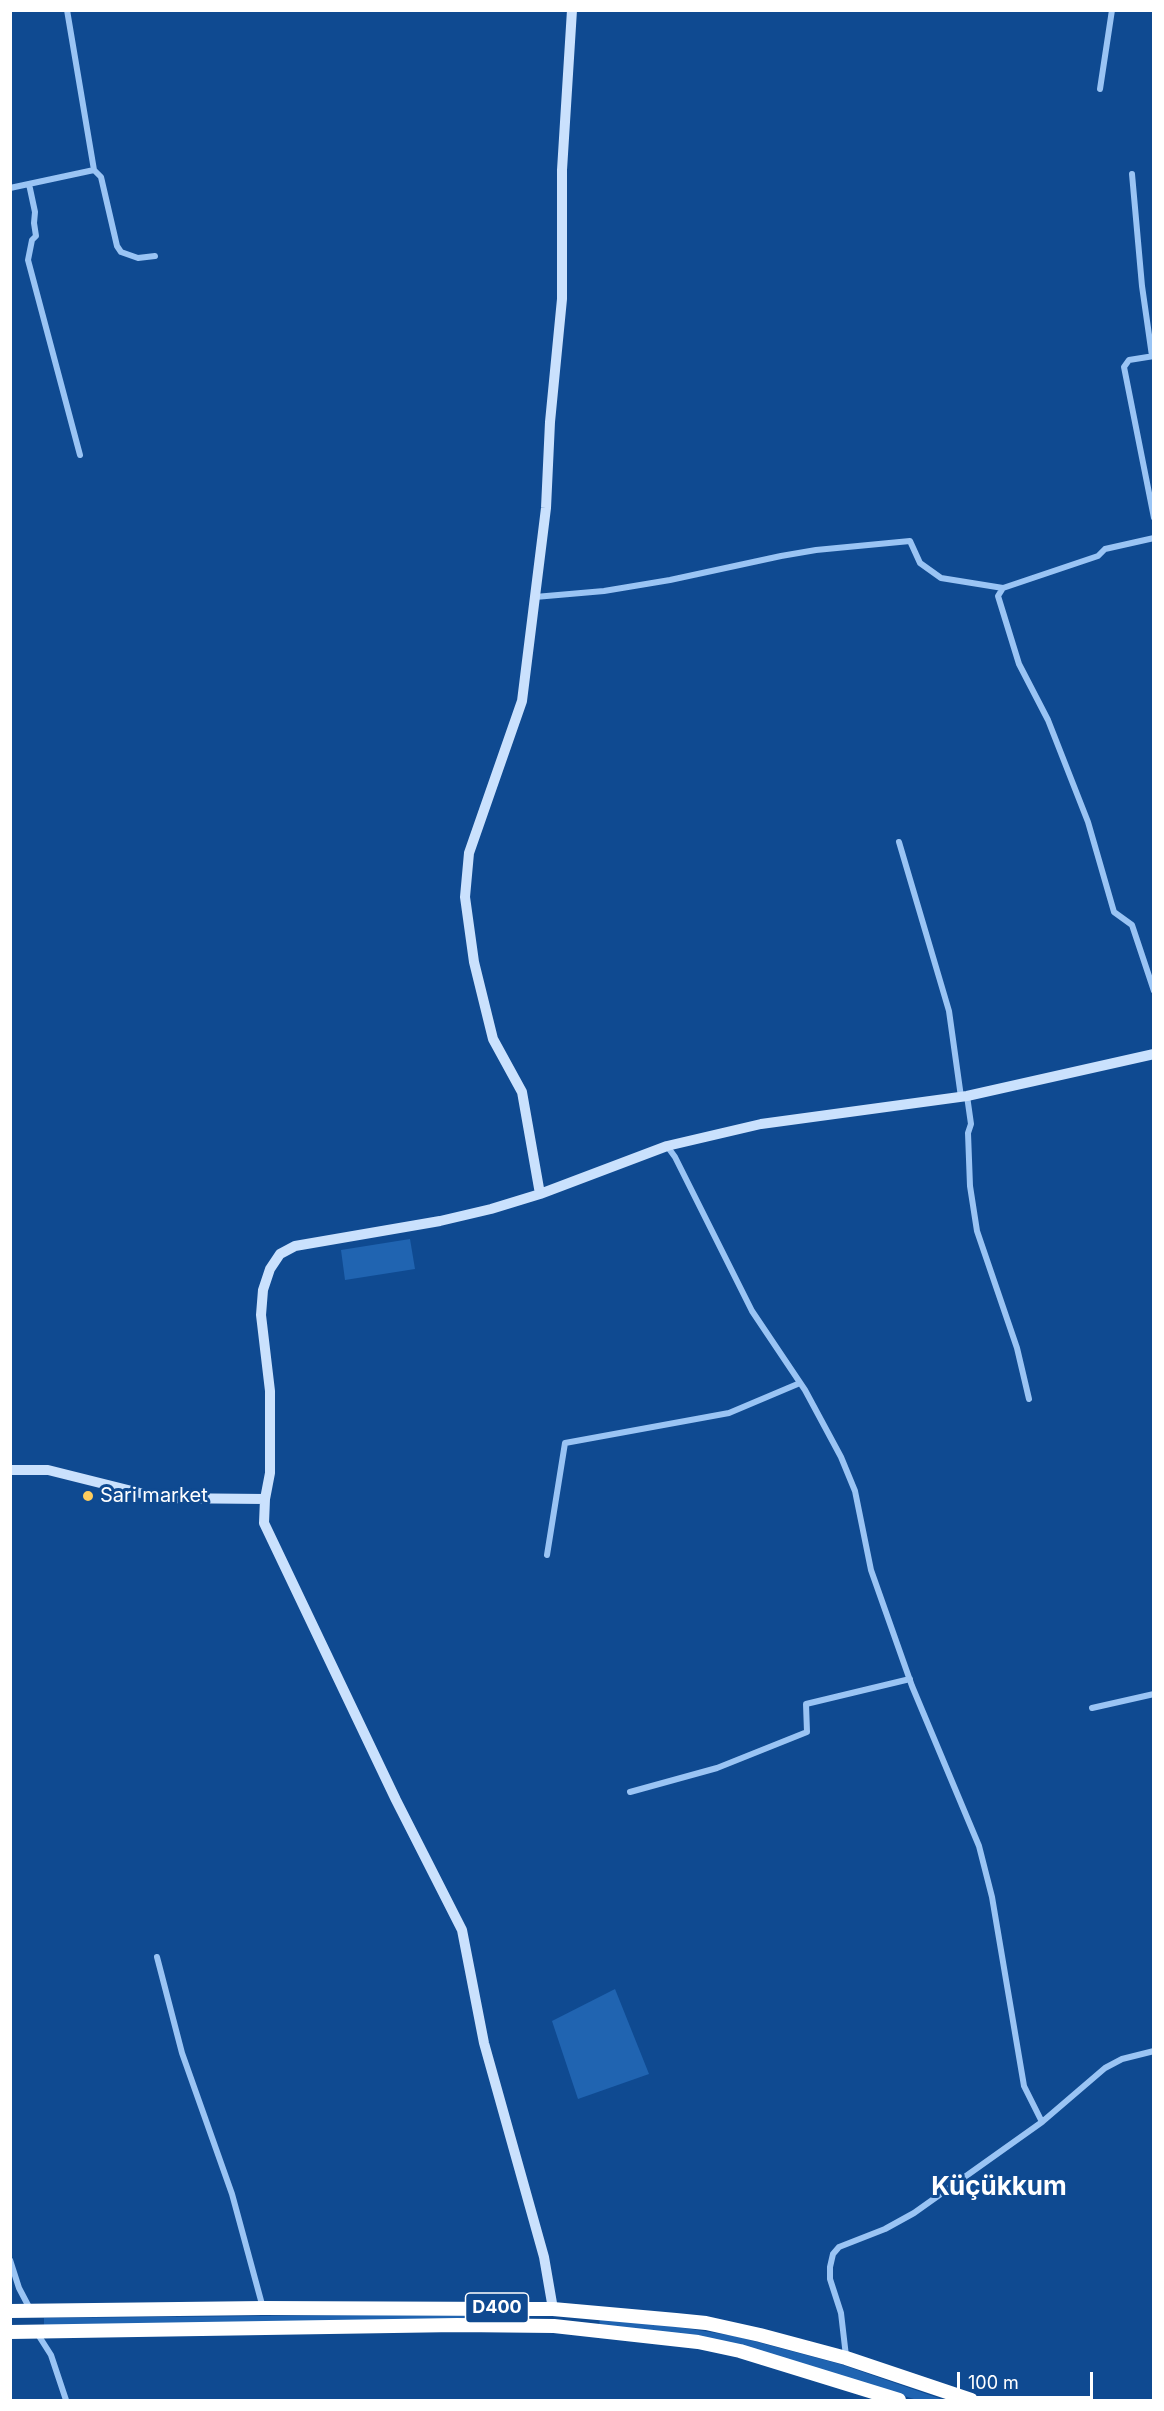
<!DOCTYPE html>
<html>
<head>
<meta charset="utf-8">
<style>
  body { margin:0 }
  #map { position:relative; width:1164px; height:2411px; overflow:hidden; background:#0f4a91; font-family:Inter,sans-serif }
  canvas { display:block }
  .frame { position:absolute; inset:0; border:12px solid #fff; pointer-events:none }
  .scale { position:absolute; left:957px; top:2372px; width:136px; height:27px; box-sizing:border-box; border:3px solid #fff; border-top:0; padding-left:8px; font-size:18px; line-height:21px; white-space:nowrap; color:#fff; -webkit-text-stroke:4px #0f4a91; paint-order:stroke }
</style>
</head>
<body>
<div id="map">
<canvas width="1164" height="2411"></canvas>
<div class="frame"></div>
<div class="scale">100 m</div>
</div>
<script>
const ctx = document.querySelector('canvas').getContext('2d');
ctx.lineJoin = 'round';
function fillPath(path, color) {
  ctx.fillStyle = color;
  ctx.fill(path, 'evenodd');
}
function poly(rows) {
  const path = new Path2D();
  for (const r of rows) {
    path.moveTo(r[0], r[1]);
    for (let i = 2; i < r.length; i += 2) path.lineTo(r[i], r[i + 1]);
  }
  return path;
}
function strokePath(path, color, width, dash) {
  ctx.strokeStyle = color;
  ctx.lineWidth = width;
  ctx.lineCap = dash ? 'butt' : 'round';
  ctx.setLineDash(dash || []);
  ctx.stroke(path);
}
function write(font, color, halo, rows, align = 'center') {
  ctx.font = font + ' Inter,sans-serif';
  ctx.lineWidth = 6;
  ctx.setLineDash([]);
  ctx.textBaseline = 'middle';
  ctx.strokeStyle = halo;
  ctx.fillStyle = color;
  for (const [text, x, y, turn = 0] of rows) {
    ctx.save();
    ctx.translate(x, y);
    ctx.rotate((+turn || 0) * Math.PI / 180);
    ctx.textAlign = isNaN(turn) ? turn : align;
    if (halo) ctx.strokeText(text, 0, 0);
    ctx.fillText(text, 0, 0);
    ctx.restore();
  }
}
fillPath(poly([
  [410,1239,415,1269,345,1280,341,1250],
  [615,1989,649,2074,578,2099,552,2021],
  [376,2315,501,2316,503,2319,44,2328,44,2318],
  [600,2319,678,2327,735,2336,840,2364,944,2400,917,2400,797,2362,599,2325]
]), '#2064b1');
strokePath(poly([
  [1100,89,1112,10],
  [94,170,101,177,117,246,121,252,138,258,155,256],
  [1132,174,1142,286,1152,356],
  [29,184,35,212,34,223,36,236,32,240,28,260,80,455],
  [10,188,94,170,67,10],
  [1154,356,1129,360,1124,367,1154,518],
  [1154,538,1105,549,1098,556,1003,588,998,596,1019,664,1048,720,1088,822,1114,912,1132,925,1154,991],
  [535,597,604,591,670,580,781,556,816,550,910,541,920,563,941,578,1003,588],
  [899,842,949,1011,961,1097],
  [967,1096,971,1124,968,1133,970,1186,977,1231,1017,1348,1029,1399],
  [667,1146,675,1157,752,1311,805,1390,841,1457,855,1491,871,1570,912,1686,979,1846,992,1897,1024,2086,1042,2122],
  [547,1555,565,1443,729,1413,800,1383],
  [1092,1708,1154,1694],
  [630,1792,717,1768,807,1732,806,1704,910,1679],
  [157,1957,182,2053,232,2194,263,2308],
  [10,2260,19,2288,30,2309],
  [37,2333,51,2355,66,2400],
  [846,2356,841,2313,830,2279,830,2267,833,2254,839,2247,885,2229,914,2213,1042,2122,1105,2068,1122,2059,1154,2051]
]), '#9ac4f4', 6);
strokePath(poly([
  [540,1194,522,1092,493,1039,474,962,465,897,469,853,522,701,546,508,550,422,562,299,562,170,572,10],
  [10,1470,48,1470,160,1498,265,1499],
  [553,2309,544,2257,484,2043,462,1930,396,1800,264,1523,265,1499,270,1473,270,1391,261,1315,263,1290,270,1269,280,1254,295,1246,440,1221,491,1209,540,1194,667,1146,761,1124,967,1096,1154,1054]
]), '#cae1fd', 10);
strokePath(poly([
  [10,2311,263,2308,515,2309,553,2309,676,2320,706,2323,760,2335,846,2358,971,2400],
  [10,2332,457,2325,554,2326,698,2342,740,2351,899,2400]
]), '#fff', 14);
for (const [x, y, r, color] of [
  [88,1496,6,"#ffcd5d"]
]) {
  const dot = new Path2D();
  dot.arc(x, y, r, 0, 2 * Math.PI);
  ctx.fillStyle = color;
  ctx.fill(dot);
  strokePath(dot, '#0f4a91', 2);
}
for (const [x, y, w] of [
  [497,2308,63]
]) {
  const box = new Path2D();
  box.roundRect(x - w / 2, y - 15, w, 30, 4.5);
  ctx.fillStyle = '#0f4a91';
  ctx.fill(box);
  strokePath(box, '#fff', 1.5);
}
write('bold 18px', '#fff', null, [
  ["D400",497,2308]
]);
write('20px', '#fff', '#0f4a91', [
  ["Sari market",100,1496]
], 'left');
write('bold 26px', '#fff', '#0f4a91', [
  ["Küçükkum",999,2187]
]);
</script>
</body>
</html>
